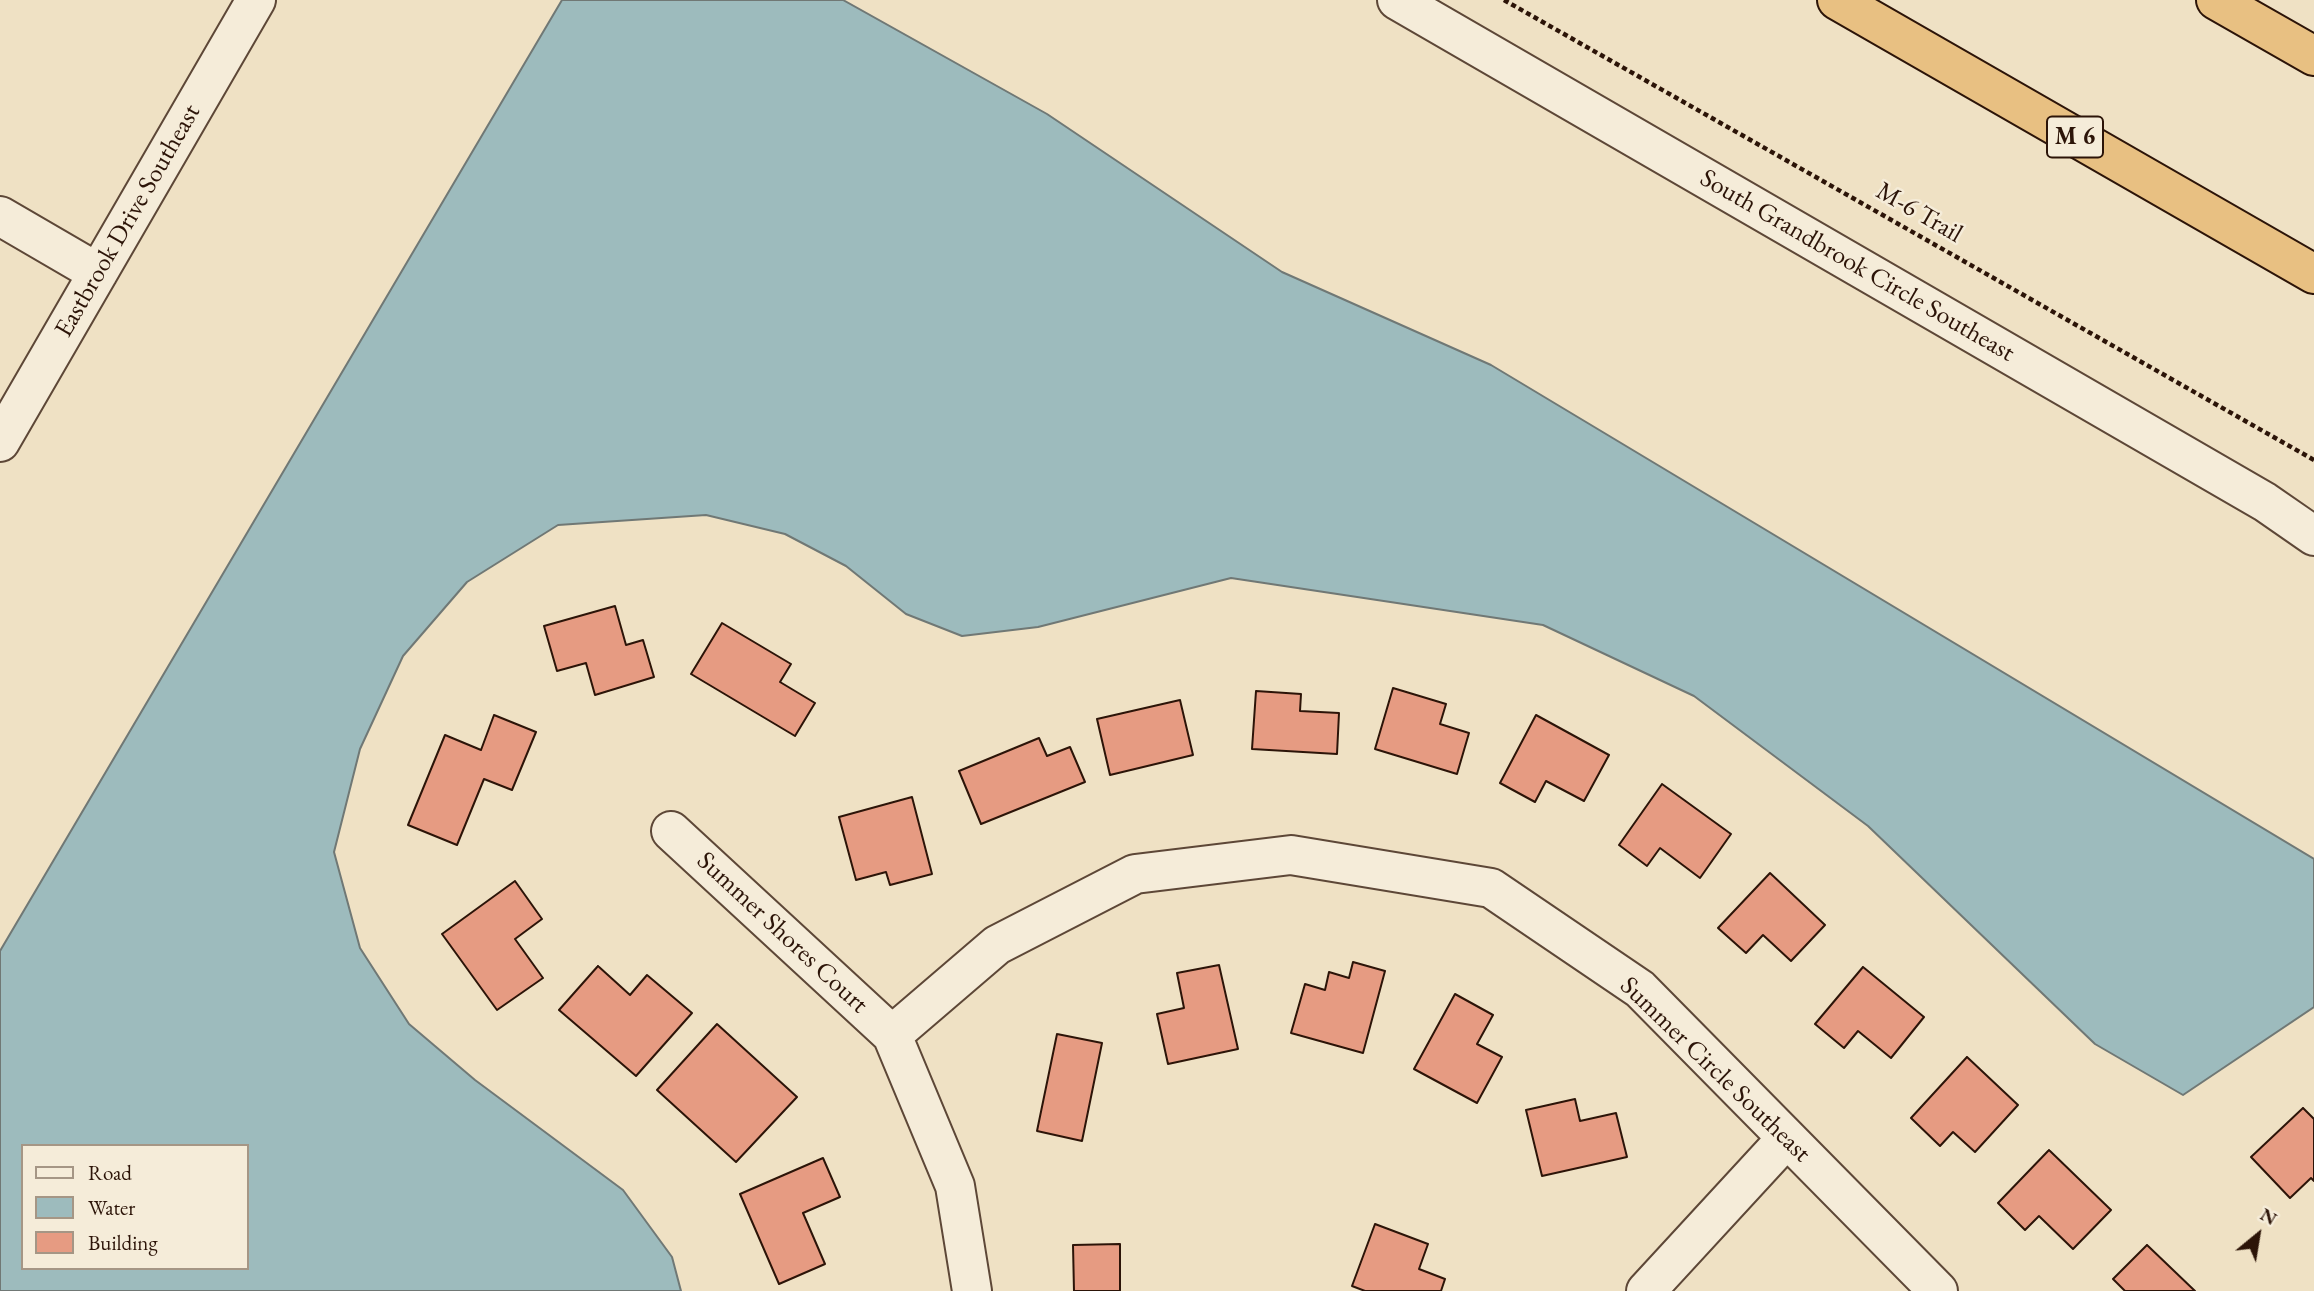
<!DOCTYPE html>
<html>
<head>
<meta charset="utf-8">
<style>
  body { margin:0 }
  #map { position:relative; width:2314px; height:1291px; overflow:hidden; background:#efe1c4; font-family:"EB Garamond",serif }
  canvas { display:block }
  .legend { position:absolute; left:21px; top:1144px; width:228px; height:126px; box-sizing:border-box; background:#f5ecd9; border:2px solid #a59685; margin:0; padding:9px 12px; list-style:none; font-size:21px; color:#2c1408 }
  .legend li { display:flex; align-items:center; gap:14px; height:35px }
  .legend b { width:35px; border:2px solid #a59685 }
  .north { position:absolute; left:2223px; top:1200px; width:70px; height:70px; -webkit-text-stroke:5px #f5ecd9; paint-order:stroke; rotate:30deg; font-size:19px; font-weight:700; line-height:28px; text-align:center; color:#2c1408 }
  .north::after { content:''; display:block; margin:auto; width:24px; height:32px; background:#2c1408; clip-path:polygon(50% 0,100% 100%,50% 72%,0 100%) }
</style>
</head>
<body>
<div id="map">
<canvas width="2314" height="1291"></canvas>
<ul class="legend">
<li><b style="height:9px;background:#f5ecd9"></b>Road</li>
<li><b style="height:19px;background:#9dbbbd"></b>Water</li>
<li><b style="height:19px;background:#e69b82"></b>Building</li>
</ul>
<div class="north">N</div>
</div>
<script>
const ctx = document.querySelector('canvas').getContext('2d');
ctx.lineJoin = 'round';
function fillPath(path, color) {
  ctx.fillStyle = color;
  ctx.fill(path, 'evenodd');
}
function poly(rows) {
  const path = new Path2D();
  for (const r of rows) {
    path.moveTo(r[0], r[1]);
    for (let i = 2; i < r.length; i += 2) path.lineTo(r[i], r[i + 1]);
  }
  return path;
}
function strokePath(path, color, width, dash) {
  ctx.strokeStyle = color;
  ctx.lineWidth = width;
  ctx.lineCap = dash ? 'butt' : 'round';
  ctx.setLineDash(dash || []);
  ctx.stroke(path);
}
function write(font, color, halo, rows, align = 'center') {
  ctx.font = font + ' "EB Garamond",serif';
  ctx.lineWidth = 5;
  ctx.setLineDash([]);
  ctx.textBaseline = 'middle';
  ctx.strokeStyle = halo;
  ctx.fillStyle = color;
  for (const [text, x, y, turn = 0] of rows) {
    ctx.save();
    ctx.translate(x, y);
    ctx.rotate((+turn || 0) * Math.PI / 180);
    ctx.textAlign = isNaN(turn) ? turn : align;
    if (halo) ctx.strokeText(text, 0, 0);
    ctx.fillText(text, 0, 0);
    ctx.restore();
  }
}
const water = poly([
  [562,0,843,0,1047,114,1282,272,1491,365,2314,859,2314,1007,2183,1095,2095,1044,1868,826,1694,696,1543,625,1231,578,1038,627,962,636,906,614,846,566,785,534,706,515,558,525,467,582,403,656,360,749,334,852,360,948,409,1024,475,1080,623,1190,672,1257,681,1291,0,1291,0,951,562,0],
  [23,1146,247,1146,247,1268,23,1268,23,1146]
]);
fillPath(water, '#9dbbbd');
strokePath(water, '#707875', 2);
const building = poly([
  [615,606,626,645,643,640,654,677,595,695,586,663,557,671,544,626,615,606],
  [722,623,791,664,780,682,815,703,795,736,691,674,722,623],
  [1393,688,1446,704,1440,724,1469,733,1457,774,1375,749,1393,688],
  [1256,691,1301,694,1300,711,1339,713,1337,754,1252,749,1256,691],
  [1180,700,1193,755,1110,775,1097,719,1180,700],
  [494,715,536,732,512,790,484,779,457,845,408,825,445,735,481,750,494,715],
  [1536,715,1609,755,1584,801,1546,781,1535,802,1500,783,1536,715],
  [1039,738,1047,756,1070,747,1085,782,981,824,959,771,1039,738],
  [1662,784,1731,834,1700,878,1660,848,1647,866,1619,845,1662,784],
  [912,797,932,874,890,885,886,872,856,880,839,817,912,797],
  [1770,873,1825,925,1791,961,1763,935,1746,953,1718,928,1770,873],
  [515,881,542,919,515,939,543,978,497,1010,442,934,515,881],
  [1353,962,1385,971,1363,1053,1291,1033,1305,984,1325,990,1329,972,1349,978,1353,962],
  [1219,965,1238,1049,1168,1064,1157,1014,1184,1008,1177,973,1219,965],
  [598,966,630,995,647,975,692,1013,636,1076,559,1010,598,966],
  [1863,967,1924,1017,1891,1058,1858,1031,1844,1048,1815,1024,1863,967],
  [1455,994,1493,1015,1477,1044,1502,1057,1477,1103,1414,1069,1455,994],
  [717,1024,797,1097,736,1162,657,1090,717,1024],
  [1057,1034,1102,1043,1082,1141,1037,1131,1057,1034],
  [1967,1057,2018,1105,1975,1152,1953,1132,1940,1146,1911,1118,1967,1057],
  [1575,1099,1580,1121,1616,1113,1627,1157,1542,1176,1526,1110,1575,1099],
  [2303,1108,2314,1119,2314,1181,2311,1178,2290,1198,2251,1157,2303,1108],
  [2049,1150,2111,1210,2073,1249,2039,1216,2025,1230,1998,1203,2049,1150],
  [823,1158,840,1197,803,1213,825,1264,779,1284,740,1194,823,1158],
  [1375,1224,1428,1244,1419,1269,1445,1279,1441,1291,1365,1291,1352,1286,1375,1224],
  [1120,1244,1120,1291,1074,1291,1073,1245,1120,1244],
  [2147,1245,2195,1291,2125,1291,2113,1279,2147,1245]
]);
fillPath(building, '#e69b82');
strokePath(building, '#2c1408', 2);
const minor = poly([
  [1397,0,2265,502,2314,536],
  [0,216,98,273],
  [0,442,256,0],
  [671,831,892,1035,955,1186,972,1291],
  [892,1035,997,945,1135,874,1291,855,1491,888,1640,989,1938,1291],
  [1646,1291,1786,1139]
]);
const highway = poly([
  [1837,0,2314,274],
  [2216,0,2314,56]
]);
strokePath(minor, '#5d4737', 42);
strokePath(highway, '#2c1408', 42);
strokePath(poly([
  [1504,0,2314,460]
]), '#2c1408', 4.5, [5, 3.5]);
strokePath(minor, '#f5ecd9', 38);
strokePath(highway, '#e8c082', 38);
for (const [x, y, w] of [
  [2075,137,56]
]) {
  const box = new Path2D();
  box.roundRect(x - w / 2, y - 20.5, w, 41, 5);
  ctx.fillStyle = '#f5ecd9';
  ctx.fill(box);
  strokePath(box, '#2c1408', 2);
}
write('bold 24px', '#2c1408', null, [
  ["M 6",2075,137]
]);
write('26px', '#2c1408', '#f5ecd9', [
  ["M-6 Trail",1919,213,30],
  ["Eastbrook Drive Southeast",128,221,-60],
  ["South Grandbrook Circle Southeast",1857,266,30],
  ["Summer Shores Court",782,933,43],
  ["Summer Circle Southeast",1715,1070,44]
]);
</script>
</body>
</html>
